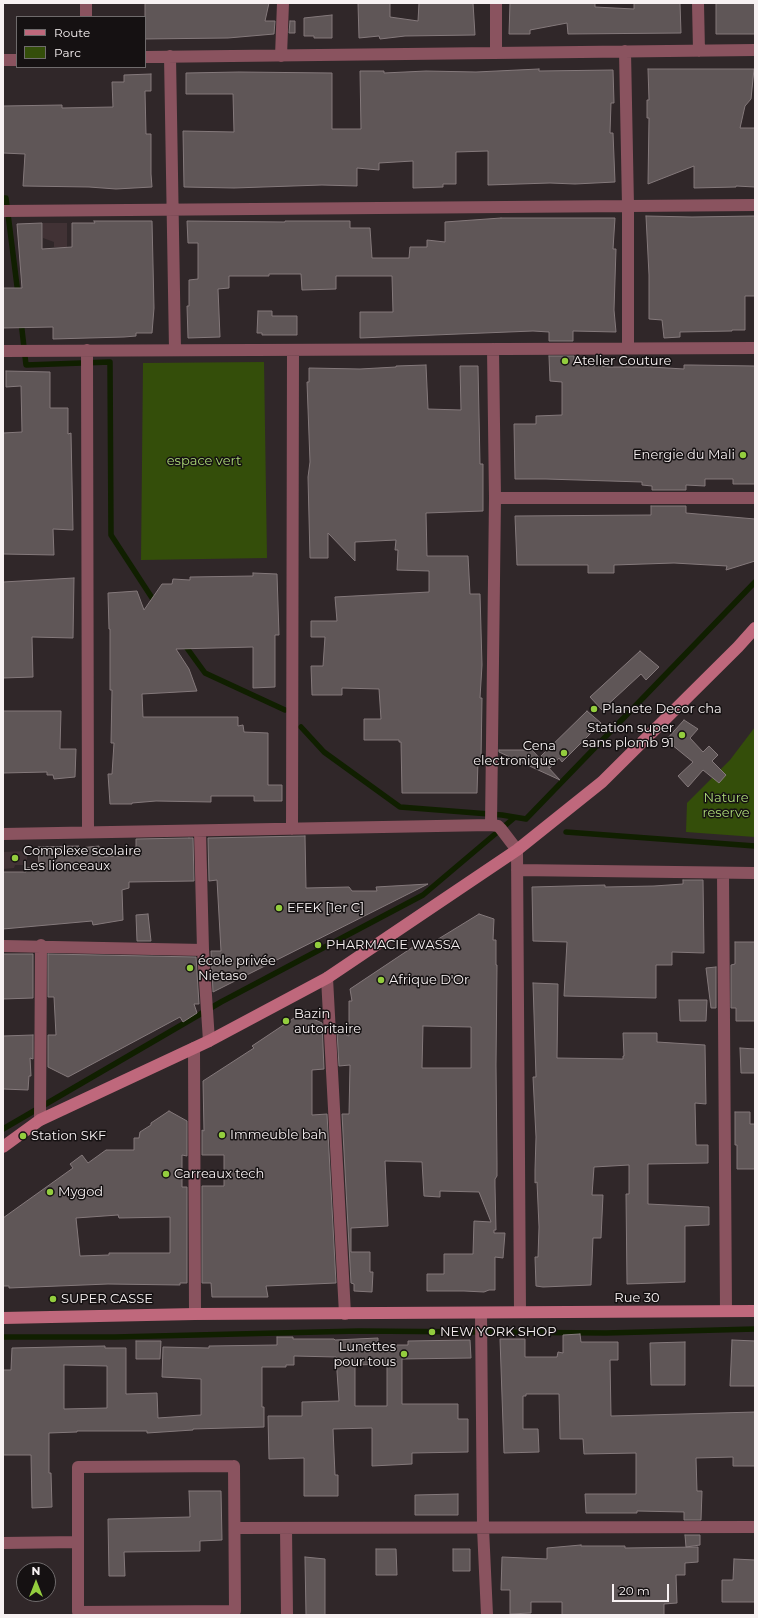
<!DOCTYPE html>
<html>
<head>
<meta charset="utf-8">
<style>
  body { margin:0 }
  #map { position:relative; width:758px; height:1618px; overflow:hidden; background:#302729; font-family:Montserrat,sans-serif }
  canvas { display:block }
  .frame { position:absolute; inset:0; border:4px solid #f7f1f2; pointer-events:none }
  .legend { position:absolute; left:16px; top:16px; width:130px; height:52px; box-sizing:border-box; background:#151112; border:1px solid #6f6b6c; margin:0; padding:5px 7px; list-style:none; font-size:12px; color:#f7f1f2 }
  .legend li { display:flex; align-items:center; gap:8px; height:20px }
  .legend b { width:20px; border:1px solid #6f6b6c }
  .north { position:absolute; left:16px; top:1562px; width:40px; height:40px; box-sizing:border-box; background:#151112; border:1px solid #6f6b6c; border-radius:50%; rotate:0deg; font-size:11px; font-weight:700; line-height:16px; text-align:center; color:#f7f1f2 }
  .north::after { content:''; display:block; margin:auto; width:14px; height:18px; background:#93cd3e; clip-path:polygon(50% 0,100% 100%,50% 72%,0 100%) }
  .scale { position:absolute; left:612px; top:1584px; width:57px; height:18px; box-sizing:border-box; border:2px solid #f7f1f2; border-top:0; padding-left:5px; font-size:12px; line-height:14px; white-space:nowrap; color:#f7f1f2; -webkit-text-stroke:3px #151112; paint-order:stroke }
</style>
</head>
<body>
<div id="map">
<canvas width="758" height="1618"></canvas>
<div class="frame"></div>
<ul class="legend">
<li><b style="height:5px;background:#bf687c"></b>Route</li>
<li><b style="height:11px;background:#344e0a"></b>Parc</li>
</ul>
<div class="north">N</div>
<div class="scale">20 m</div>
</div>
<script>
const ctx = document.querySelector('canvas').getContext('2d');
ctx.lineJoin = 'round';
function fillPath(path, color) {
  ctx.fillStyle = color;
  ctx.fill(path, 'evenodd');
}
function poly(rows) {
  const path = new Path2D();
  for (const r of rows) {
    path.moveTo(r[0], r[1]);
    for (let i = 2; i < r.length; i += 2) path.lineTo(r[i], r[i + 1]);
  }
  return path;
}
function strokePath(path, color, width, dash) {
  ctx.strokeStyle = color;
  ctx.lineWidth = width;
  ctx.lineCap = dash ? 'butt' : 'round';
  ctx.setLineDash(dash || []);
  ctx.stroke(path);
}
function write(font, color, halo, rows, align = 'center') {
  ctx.font = font + ' Montserrat,sans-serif';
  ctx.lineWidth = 3;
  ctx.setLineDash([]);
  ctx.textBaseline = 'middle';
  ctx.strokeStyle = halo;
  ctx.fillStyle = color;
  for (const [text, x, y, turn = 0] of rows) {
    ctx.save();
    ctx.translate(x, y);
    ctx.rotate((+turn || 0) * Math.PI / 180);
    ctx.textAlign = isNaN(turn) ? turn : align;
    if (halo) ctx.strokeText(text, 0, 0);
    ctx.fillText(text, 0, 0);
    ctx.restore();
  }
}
fillPath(poly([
  [43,223,67,223,67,247,54,247,54,242,43,238],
  [27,851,27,865,15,865,14,868,3,869,3,852]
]), '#413235');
fillPath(poly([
  [264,362,267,558,141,560,143,363],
  [755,727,755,837,686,832,687,803,730,760]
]), '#344e0a');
strokePath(poly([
  [3,198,6,198,18,294],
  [21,321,26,365,110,362,111,535,156,604],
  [184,644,205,673,285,710],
  [301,727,324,752,400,807,502,815,526,819,755,582],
  [566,832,755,846],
  [3,1129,221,1002,423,895,514,818],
  [3,1337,115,1337,359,1331,606,1333,755,1329]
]), '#101f00', 5.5);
const building = poly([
  [145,3,269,3,265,21,275,21,274,34,228,38,145,39,145,3],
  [358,3,390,3,390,17,418,21,419,3,473,3,475,35,405,36,380,39,379,36,359,38,358,3],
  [510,3,595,3,595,7,634,9,634,3,680,3,681,33,568,34,567,23,530,30,530,34,509,34,510,3],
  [716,3,755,3,755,34,716,34,716,3],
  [332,15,332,38,314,38,314,36,304,36,304,18,332,15],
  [290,21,295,21,295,33,289,33,290,21],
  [539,69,539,71,613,70,614,103,611,103,610,133,613,133,615,182,575,184,550,183,488,185,488,151,456,152,456,184,443,184,443,187,413,188,413,161,379,163,379,170,357,168,357,186,322,185,234,188,184,187,183,131,234,132,233,94,186,94,186,73,239,72,332,73,332,129,361,129,360,71,384,71,384,73,426,71,476,72,539,69],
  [648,69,754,69,751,99,745,106,740,128,755,128,755,187,736,186,736,187,694,188,694,166,648,184,649,118,647,118,647,100,649,100,648,69],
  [151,74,151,91,145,91,146,134,151,134,151,174,152,187,116,189,89,187,23,186,25,154,3,153,3,106,62,105,62,108,113,107,112,82,124,82,124,75,151,74],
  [646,216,692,217,755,216,755,296,745,296,745,330,732,330,732,331,680,332,680,337,664,338,662,320,649,319,649,275,646,216],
  [501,218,615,218,613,249,616,249,614,310,616,332,573,331,573,341,549,341,549,332,533,331,360,338,360,312,393,312,392,276,336,276,336,289,302,290,301,274,269,274,269,276,229,276,229,288,218,289,220,337,188,338,187,306,189,306,189,280,198,279,198,243,188,243,187,221,285,222,285,221,350,221,350,228,370,228,372,258,409,258,410,247,427,247,427,240,445,242,445,222,501,218],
  [94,221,152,221,154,308,152,333,136,333,136,336,124,337,53,339,53,327,3,328,3,288,22,288,17,224,42,223,42,249,72,247,72,223,95,223,94,221],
  [258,311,272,311,272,316,297,316,297,335,262,335,262,333,257,333,258,311],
  [549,356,574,356,574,363,609,367,651,367,684,369,684,365,691,365,755,366,755,484,733,484,733,479,705,479,705,486,686,485,686,490,652,490,652,486,642,485,642,482,546,479,515,479,514,424,536,424,536,416,562,415,562,382,550,381,549,356],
  [426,365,428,409,461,410,460,366,478,366,480,464,483,464,483,511,426,513,427,556,468,556,470,594,480,594,482,665,480,698,482,698,481,761,478,761,477,793,402,793,401,742,399,742,399,740,364,740,364,719,381,719,379,689,342,688,342,695,312,695,311,666,323,666,325,637,311,637,311,621,337,621,335,597,429,592,429,571,397,570,398,550,395,550,396,540,355,542,355,561,328,533,328,558,310,558,308,477,310,462,307,382,309,382,309,368,360,369,396,367,396,366,426,365],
  [6,371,50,372,50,408,68,408,68,434,71,433,73,530,53,529,54,555,3,554,3,433,22,432,21,386,6,387,6,371],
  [651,506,686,506,686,513,755,519,755,561,726,570,727,566,674,563,614,565,614,573,588,573,588,565,517,565,515,516,651,515,651,506],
  [253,573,277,574,279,635,275,635,275,687,253,688,253,647,176,649,189,669,197,691,142,694,143,717,238,717,238,726,243,725,244,732,268,733,268,785,282,785,282,801,254,801,254,796,211,796,211,802,156,801,132,803,132,804,110,804,108,774,112,774,114,743,111,743,112,690,110,690,110,629,109,629,108,593,137,591,144,610,162,584,172,584,173,579,190,580,190,577,253,576,253,573],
  [74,578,73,638,32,637,33,677,3,678,3,582,74,578],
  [640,651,659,667,646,680,641,674,602,710,590,697,640,651],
  [3,711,61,711,60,749,76,749,75,777,54,779,53,775,47,775,47,772,3,773,3,711],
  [587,711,601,723,562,762,559,758,550,768,541,756,587,711],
  [684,720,698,729,690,738,703,752,709,746,718,755,712,761,726,775,719,783,703,770,688,787,678,776,693,762,666,740,684,720],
  [499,750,532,750,560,780,499,752,499,750],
  [305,836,306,888,349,887,352,891,377,891,376,887,428,884,213,992,211,951,221,951,217,880,209,881,208,838,305,836],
  [189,838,193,838,194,881,129,882,129,888,122,890,123,920,93,925,92,921,3,929,3,872,26,872,26,868,39,866,38,847,79,846,79,848,99,846,100,857,136,855,136,839,189,838],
  [683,880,703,880,704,953,672,952,672,965,656,965,656,998,564,996,567,942,533,941,532,887,605,885,605,887,654,886,683,884,683,880],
  [148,914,151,941,137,941,136,915,148,914],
  [479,914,494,919,493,940,496,940,496,965,497,965,496,1065,497,1163,497,1176,495,1179,495,1186,496,1230,494,1230,494,1233,505,1233,503,1258,495,1257,495,1290,489,1290,484,1292,464,1291,427,1291,427,1274,444,1274,444,1254,473,1254,474,1221,491,1222,479,1192,440,1191,440,1197,424,1196,422,1162,385,1161,388,1226,351,1228,351,1252,370,1252,370,1272,373,1272,372,1292,354,1291,354,1284,351,1283,342,1114,349,1114,350,1065,339,1066,337,1031,349,1036,349,1001,352,1001,350,989,422,941,422,949,479,914],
  [423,1026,471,1027,471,1068,422,1068,423,1026],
  [735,942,755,942,755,1021,736,1021,736,1008,731,1008,731,965,735,964,735,942],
  [3,954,33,954,33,998,3,999,3,954],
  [48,954,196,957,199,1004,194,1004,197,1013,183,1022,180,1017,68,1077,48,1067,48,1035,56,1035,54,997,48,997,48,954],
  [716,967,716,1008,711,1008,706,968,716,967],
  [533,983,558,984,557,1058,623,1059,623,1056,624,1056,623,1033,657,1033,657,1042,705,1045,706,1104,695,1103,696,1145,708,1145,708,1163,648,1164,648,1204,709,1207,709,1225,685,1226,685,1282,627,1284,626,1194,629,1194,629,1165,594,1167,592,1195,603,1195,601,1238,593,1238,591,1285,543,1287,536,1286,535,1257,538,1257,539,1227,537,1182,535,1183,535,1170,536,1137,533,1077,536,1077,533,983],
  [679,1000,707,1000,706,1021,680,1021,679,1000],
  [306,1010,311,1018,322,1023,324,1069,312,1070,312,1115,327,1114,336,1283,266,1286,268,1297,212,1297,211,1283,202,1283,202,1186,224,1186,224,1155,202,1155,202,1130,204,1131,203,1081,254,1048,252,1046,306,1010],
  [33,1035,33,1059,30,1058,31,1076,29,1076,28,1090,3,1089,3,1036,33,1035],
  [740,1048,755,1049,755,1073,741,1073,740,1048],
  [169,1111,187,1121,187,1156,182,1155,182,1187,187,1187,187,1283,180,1283,180,1285,108,1284,9,1288,9,1286,3,1286,3,1218,73,1168,70,1164,82,1155,88,1163,106,1150,134,1150,134,1138,139,1138,140,1132,151,1125,151,1123,169,1111],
  [118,1215,119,1218,170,1217,170,1253,109,1253,109,1255,80,1256,76,1218,118,1215],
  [735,1112,750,1112,750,1124,755,1124,755,1169,737,1169,737,1145,735,1145,735,1112],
  [580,1334,581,1342,618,1342,618,1360,610,1360,611,1416,755,1412,755,1466,733,1466,733,1457,696,1458,697,1491,702,1491,701,1520,684,1520,684,1512,637,1511,637,1513,586,1513,585,1494,636,1494,636,1453,584,1454,583,1439,560,1439,559,1394,526,1394,526,1396,523,1396,523,1429,538,1429,539,1452,504,1453,500,1339,525,1339,525,1357,557,1357,558,1352,563,1353,563,1335,580,1334],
  [277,1337,293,1337,293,1339,334,1339,335,1340,378,1338,378,1345,408,1345,408,1341,470,1340,471,1358,402,1359,402,1404,458,1404,458,1419,468,1419,468,1452,412,1453,412,1464,372,1466,372,1428,333,1429,335,1475,338,1475,338,1496,304,1496,304,1458,269,1459,268,1416,302,1416,302,1402,339,1401,336,1357,294,1356,294,1365,286,1365,286,1367,262,1367,262,1407,264,1407,264,1427,193,1429,193,1430,147,1433,147,1431,77,1431,77,1432,49,1433,49,1473,51,1473,52,1507,32,1508,31,1455,3,1455,3,1370,11,1370,12,1348,105,1346,105,1348,126,1348,126,1394,157,1393,158,1418,201,1415,201,1379,162,1377,163,1347,209,1348,209,1346,277,1345,277,1337],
  [387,1364,387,1406,355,1406,355,1365,387,1364],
  [64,1365,107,1366,107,1408,64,1409,64,1365],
  [732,1340,755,1341,755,1386,730,1386,732,1340],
  [136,1341,161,1341,160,1359,136,1359,136,1341],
  [685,1342,685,1385,651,1385,650,1343,685,1342],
  [189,1491,221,1491,222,1540,200,1541,200,1551,124,1552,125,1576,109,1576,108,1519,190,1517,189,1491],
  [458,1494,458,1515,415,1515,415,1495,458,1494],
  [685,1535,700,1535,700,1545,686,1547,685,1535],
  [581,1545,581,1546,625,1546,625,1548,698,1547,698,1562,685,1563,685,1575,676,1575,677,1603,664,1604,664,1615,562,1615,562,1602,531,1602,531,1613,510,1614,510,1590,501,1590,502,1557,547,1559,547,1548,581,1545],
  [376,1549,396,1549,397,1575,376,1575,376,1549],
  [453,1549,470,1549,470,1571,453,1571,453,1549],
  [305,1557,325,1559,325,1615,306,1615,305,1557],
  [734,1559,755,1560,755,1602,722,1602,722,1580,733,1580,734,1559]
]);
fillPath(building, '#5f5657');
strokePath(building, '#84797b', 1);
strokePath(poly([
  [86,3,86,17],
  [496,3,496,53],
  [698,3,699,51],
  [625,51,628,206,628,348],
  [170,56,175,350],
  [281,56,283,3],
  [145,57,755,50],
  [3,60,17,60],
  [3,211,755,205],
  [87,350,88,832],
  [3,351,755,348],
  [495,498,755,498],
  [491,825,495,498,493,349],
  [292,829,293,350],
  [200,831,203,950,209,1041],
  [3,834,491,825,498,826,501,829,517,850,520,1312],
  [517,870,755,873],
  [723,873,726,1311],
  [3,946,203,950],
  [327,978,345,1314],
  [194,1048,195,1314],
  [40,1120,41,945],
  [481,1313,483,1528,487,1615],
  [234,1466,235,1611,78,1612,78,1467,234,1466],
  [235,1528,755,1527],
  [286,1528,287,1615],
  [3,1543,78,1542]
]), '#8a535f', 12);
strokePath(poly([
  [3,1147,40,1120,209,1041,327,978,517,850,602,782,738,647,755,628],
  [3,1318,195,1314,755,1311]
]), '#bf687c', 12);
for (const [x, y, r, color] of [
  [565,361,4,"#93cd3e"],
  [743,455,4,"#93cd3e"],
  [594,709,4,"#93cd3e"],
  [682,735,4,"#93cd3e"],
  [564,753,4,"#93cd3e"],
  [15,858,4,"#93cd3e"],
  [279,908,4,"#93cd3e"],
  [318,945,4,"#93cd3e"],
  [190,968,4,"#93cd3e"],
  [381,980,4,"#93cd3e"],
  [286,1021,4,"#93cd3e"],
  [222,1135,4,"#93cd3e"],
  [23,1136,4,"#93cd3e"],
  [166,1174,4,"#93cd3e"],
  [50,1192,4,"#93cd3e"],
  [53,1299,4,"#93cd3e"],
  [432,1332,4,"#93cd3e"],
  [404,1354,4,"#93cd3e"]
]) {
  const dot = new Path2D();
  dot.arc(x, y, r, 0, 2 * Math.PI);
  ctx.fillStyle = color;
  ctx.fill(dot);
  strokePath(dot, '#151112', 1.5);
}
write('13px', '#f7f1f2', '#151112', [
  ["Atelier Couture",573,361],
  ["Energie du Mali",735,455,"right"],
  ["Planete Decor cha",602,709],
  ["Station super",674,728,"right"],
  ["sans plomb 91",674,743,"right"],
  ["Cena",556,746,"right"],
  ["electronique",556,761,"right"],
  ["Complexe scolaire",23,851],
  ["Les lionceaux",23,866],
  ["EFEK [1er C]",287,908],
  ["PHARMACIE WASSA",326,945],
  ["école privée",198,961],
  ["Nietaso",198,976],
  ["Afrique D'Or",389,980],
  ["Bazin",294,1014],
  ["autoritaire",294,1029],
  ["Immeuble bah",230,1135],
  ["Station SKF",31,1136],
  ["Carreaux tech",174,1174],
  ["Mygod",58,1192],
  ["SUPER CASSE",61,1299],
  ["NEW YORK SHOP",440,1332],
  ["Lunettes",396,1347,"right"],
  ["pour tous",396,1362,"right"]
], 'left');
write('13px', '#abd876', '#151112', [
  ["espace vert",204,461],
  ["Nature",726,798],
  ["reserve",726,813]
]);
write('13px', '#f7f1f2', '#151112', [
  ["Rue 30",637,1298]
]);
</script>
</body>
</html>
